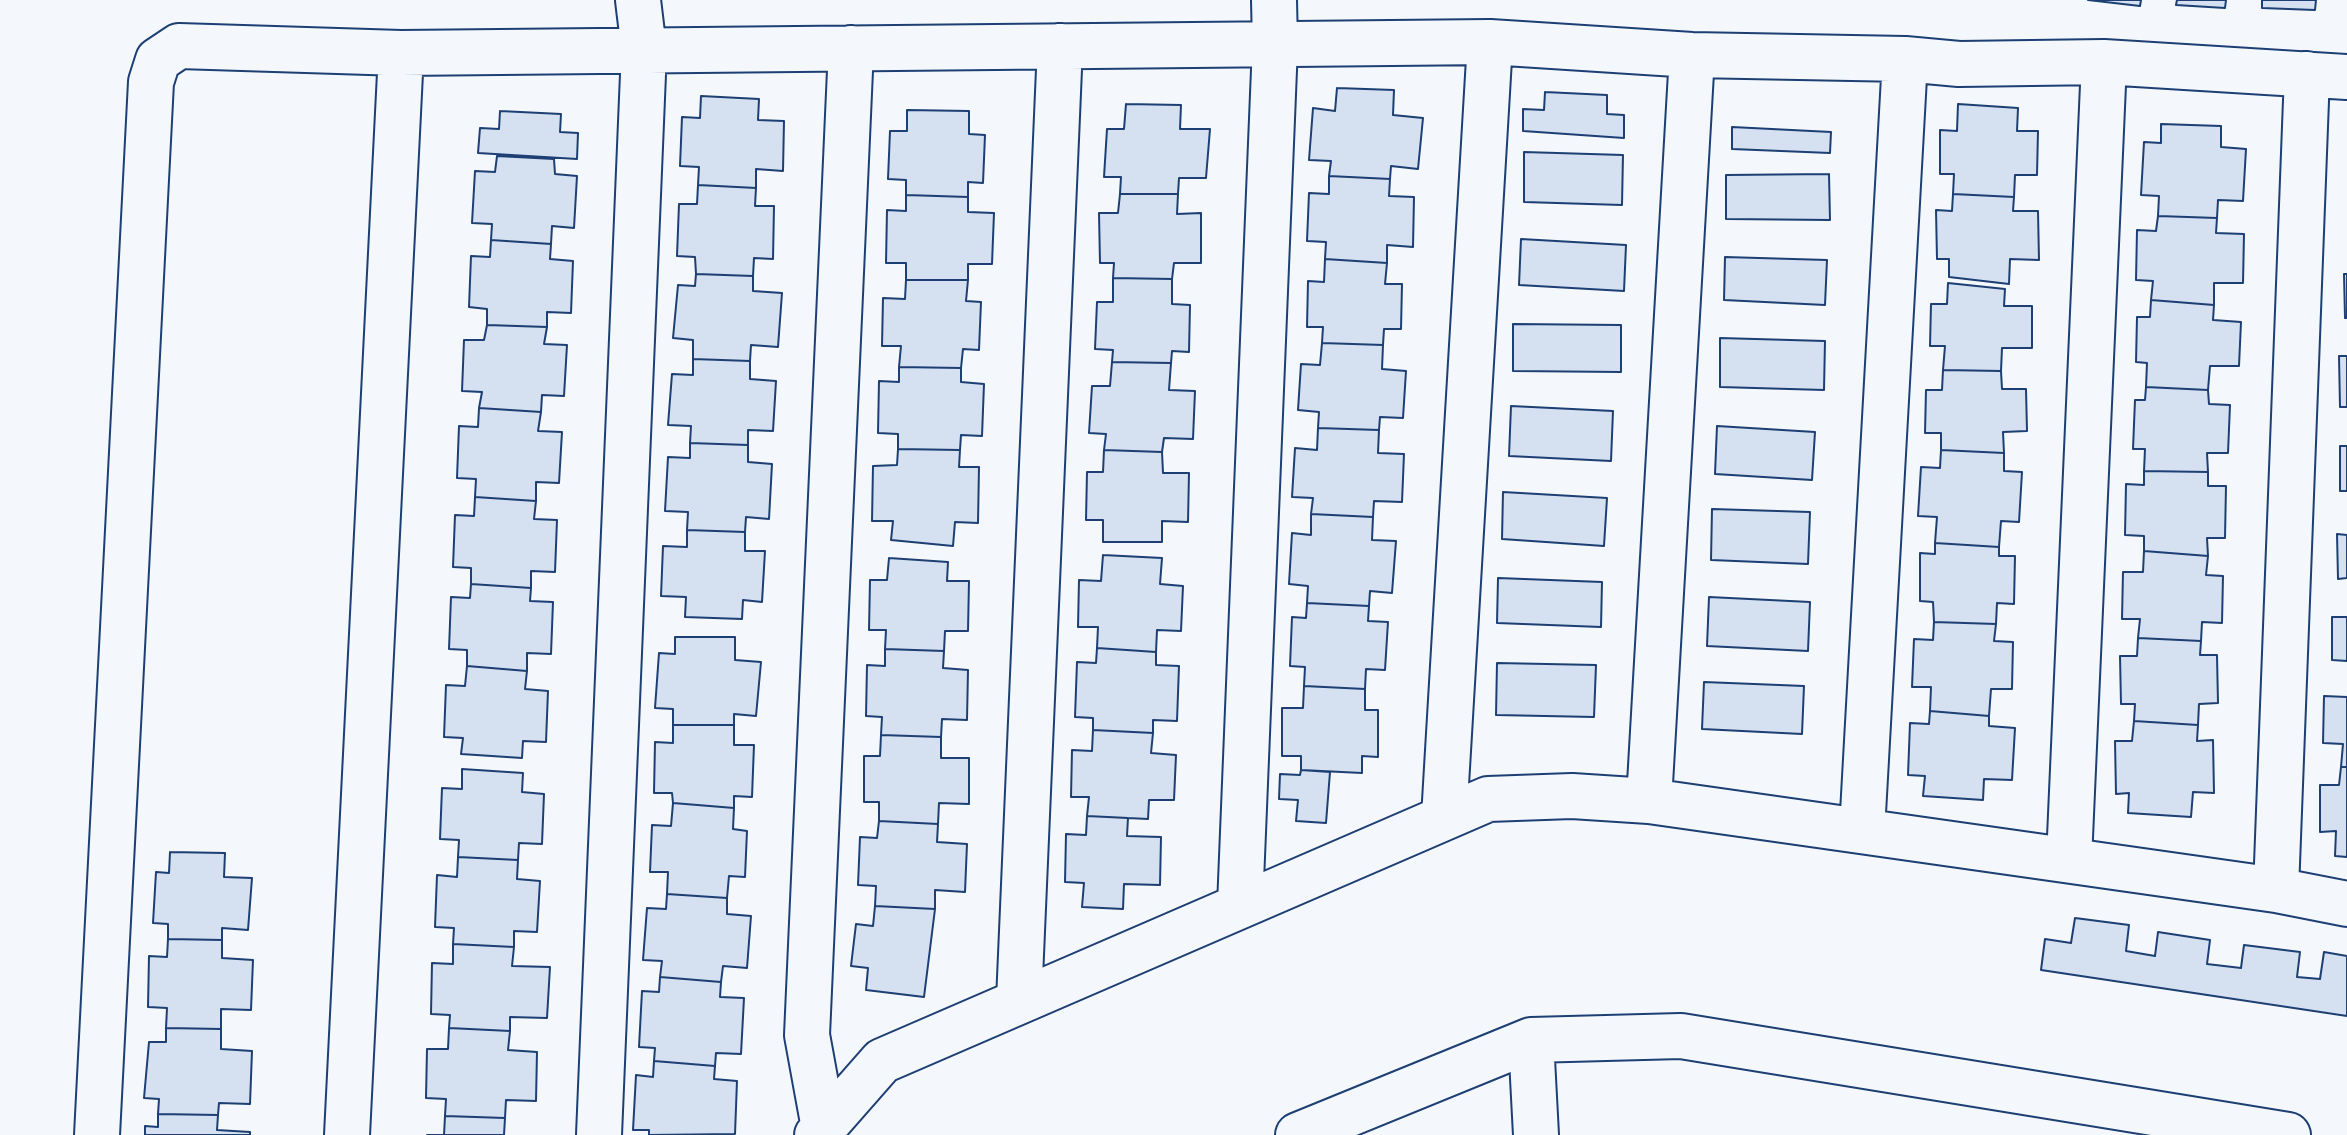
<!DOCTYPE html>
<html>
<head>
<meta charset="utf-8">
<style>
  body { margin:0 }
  canvas { display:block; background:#f4f7fb }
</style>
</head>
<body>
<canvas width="2347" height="1135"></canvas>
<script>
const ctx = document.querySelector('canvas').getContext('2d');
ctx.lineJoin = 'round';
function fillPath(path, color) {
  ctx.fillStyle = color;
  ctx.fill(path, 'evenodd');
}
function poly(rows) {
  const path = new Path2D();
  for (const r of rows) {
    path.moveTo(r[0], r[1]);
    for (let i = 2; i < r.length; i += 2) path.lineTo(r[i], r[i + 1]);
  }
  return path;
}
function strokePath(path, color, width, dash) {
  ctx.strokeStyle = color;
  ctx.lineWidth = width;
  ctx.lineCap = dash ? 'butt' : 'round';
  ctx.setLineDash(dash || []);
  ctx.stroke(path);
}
const building = poly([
  [2088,0,2141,0,2140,6,2088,0],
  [2177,0,2226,0,2225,8,2176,5,2177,0],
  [2262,0,2316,0,2315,10,2262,8,2262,0],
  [1337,88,1394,90,1393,115,1423,118,1418,169,1391,166,1390,179,1329,176,1331,161,1309,160,1313,108,1335,111,1337,88],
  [1545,92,1607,95,1607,114,1624,115,1624,138,1523,131,1523,109,1544,110,1545,92],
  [701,96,759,99,758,120,784,121,783,171,756,169,756,188,698,185,699,167,680,166,682,117,700,118,701,96],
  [1126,104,1181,105,1180,129,1210,129,1206,178,1179,178,1178,194,1120,194,1121,177,1104,177,1107,129,1124,129,1126,104],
  [1958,104,2018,108,2017,131,2038,131,2037,175,2015,175,2014,197,1953,194,1954,174,1940,174,1940,130,1957,131,1958,104],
  [907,110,969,111,969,134,985,135,983,183,968,182,968,197,906,195,906,180,888,179,890,131,907,131,907,110],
  [500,111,561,114,560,132,578,133,577,159,478,153,480,128,499,129,500,111],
  [2161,124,2221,126,2221,147,2246,149,2243,201,2218,200,2217,218,2158,216,2159,196,2141,195,2144,142,2161,143,2161,124],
  [1732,127,1831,132,1830,153,1732,149,1732,127],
  [1524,152,1623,155,1622,205,1524,202,1524,152],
  [497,156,554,159,555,174,577,176,574,228,552,226,551,244,491,240,492,224,472,223,475,171,495,172,497,156],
  [1829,174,1830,220,1726,219,1726,175,1829,174],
  [1329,176,1390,179,1389,196,1414,197,1413,247,1387,245,1387,263,1325,259,1326,242,1307,241,1309,193,1329,194,1329,176],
  [698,185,756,188,755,206,774,206,773,259,754,258,753,276,696,274,695,257,677,256,679,204,697,204,698,185],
  [1120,194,1178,194,1177,214,1201,213,1201,263,1174,263,1172,279,1113,278,1114,263,1100,263,1099,213,1118,213,1120,194],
  [1953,194,2014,197,2013,211,2038,211,2039,260,2010,259,2009,284,1949,277,1949,259,1937,259,1936,210,1952,211,1953,194],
  [906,195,968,197,968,212,994,213,992,264,968,264,968,280,906,280,906,263,886,263,887,210,906,211,906,195],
  [2158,216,2217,218,2216,233,2244,234,2243,283,2214,283,2214,305,2151,300,2153,281,2136,280,2137,230,2156,231,2158,216],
  [1521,239,1626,245,1624,291,1519,285,1521,239],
  [491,240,551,244,550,259,573,261,571,313,547,312,547,327,487,325,487,309,469,307,471,256,490,257,491,240],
  [1725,257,1827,260,1825,305,1724,300,1725,257],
  [1325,259,1387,263,1385,284,1402,284,1401,329,1384,329,1383,345,1322,343,1323,327,1307,327,1308,281,1324,282,1325,259],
  [696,274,753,276,753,291,782,293,778,347,751,345,750,361,693,359,693,340,673,338,678,285,695,286,696,274],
  [2344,274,2347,274,2347,318,2345,318,2344,274],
  [1113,278,1172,279,1172,304,1190,305,1189,352,1172,351,1171,363,1112,362,1113,350,1095,349,1097,302,1113,302,1113,278],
  [906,280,968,280,966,301,981,302,979,350,963,349,961,368,899,367,901,346,882,346,883,298,905,299,906,280],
  [1948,283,2005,289,2004,306,2032,306,2032,348,2002,348,2001,371,1943,370,1945,346,1930,346,1931,304,1947,304,1948,283],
  [2151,300,2214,305,2213,320,2241,322,2239,366,2210,366,2208,390,2146,387,2147,363,2136,362,2137,317,2150,317,2151,300],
  [1513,324,1621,325,1621,372,1513,371,1513,324],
  [487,325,547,327,544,344,567,345,564,396,542,395,541,412,479,408,482,392,462,391,464,340,484,340,487,325],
  [1720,338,1825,341,1824,390,1720,387,1720,338],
  [1322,343,1383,345,1382,369,1406,371,1403,418,1380,417,1379,430,1318,428,1319,412,1298,410,1301,364,1320,365,1322,343],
  [2339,356,2347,356,2347,407,2340,407,2339,356],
  [693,359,750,361,750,379,776,381,773,431,748,430,748,445,690,443,691,426,668,425,672,374,693,375,693,359],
  [1112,362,1171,363,1169,390,1195,391,1193,439,1164,438,1162,452,1104,450,1106,434,1089,433,1092,386,1110,386,1112,362],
  [899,367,961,368,961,382,984,384,982,436,961,435,960,450,898,449,898,434,878,433,879,381,899,382,899,367],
  [1943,370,2001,371,2002,389,2026,389,2027,431,2003,432,2004,453,1941,450,1941,433,1925,433,1926,390,1942,390,1943,370],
  [2146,387,2208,390,2209,404,2230,405,2228,453,2207,453,2208,472,2144,471,2145,449,2133,449,2135,400,2145,400,2146,387],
  [1511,406,1613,411,1611,461,1509,456,1511,406],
  [479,408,541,412,538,431,562,432,559,483,536,482,536,501,475,497,476,479,457,478,459,426,478,427,479,408],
  [1717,426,1815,432,1812,480,1715,474,1717,426],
  [1318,428,1379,430,1378,453,1404,454,1402,502,1374,501,1373,517,1311,514,1313,498,1292,497,1295,448,1317,450,1318,428],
  [690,443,748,445,748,462,772,464,769,519,746,517,745,532,687,530,688,512,665,511,668,457,690,458,690,443],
  [2340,446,2347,446,2347,491,2340,491,2340,446],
  [898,449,960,450,959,467,979,467,978,523,955,522,953,546,891,540,893,521,872,521,873,466,897,465,898,449],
  [1104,450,1162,452,1163,473,1189,473,1188,522,1162,521,1162,542,1103,542,1103,520,1086,520,1087,472,1103,472,1104,450],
  [1941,450,2004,453,2004,471,2022,472,2019,522,2001,521,1999,547,1935,543,1937,517,1918,516,1921,467,1940,468,1941,450],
  [2144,471,2208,472,2208,486,2226,486,2225,538,2207,538,2208,556,2144,551,2144,536,2125,535,2126,484,2144,485,2144,471],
  [1503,492,1607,498,1604,546,1502,539,1503,492],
  [475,497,536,501,534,519,557,520,555,572,531,571,531,588,471,584,471,568,453,567,455,515,474,516,475,497],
  [1712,509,1810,512,1808,564,1711,560,1712,509],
  [1311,514,1373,517,1372,540,1396,541,1392,593,1370,591,1369,606,1307,603,1308,586,1289,584,1292,533,1311,535,1311,514],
  [687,530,745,532,745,551,765,551,762,602,743,600,742,619,685,617,686,597,661,596,663,546,687,547,687,530],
  [2337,534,2347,535,2347,578,2338,579,2337,534],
  [1935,543,1999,547,1999,556,2015,556,2014,604,1997,603,1996,624,1934,622,1933,602,1920,601,1920,553,1935,554,1935,543],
  [2144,551,2208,556,2206,575,2223,576,2222,623,2202,622,2201,641,2138,638,2140,619,2122,619,2123,572,2143,572,2144,551],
  [1103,555,1162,558,1160,584,1183,586,1181,631,1157,630,1156,652,1097,648,1098,627,1078,627,1079,580,1101,581,1103,555],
  [889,558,948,562,947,581,969,581,968,631,945,631,944,651,885,649,886,630,869,630,870,580,887,580,889,558],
  [1498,578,1602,582,1601,627,1497,623,1498,578],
  [471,584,531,588,530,601,553,602,551,654,527,653,527,671,467,666,467,650,449,649,451,597,470,598,471,584],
  [1709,597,1810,602,1808,651,1707,646,1709,597],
  [1307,603,1369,606,1368,621,1388,622,1385,670,1366,669,1365,689,1304,686,1305,667,1290,666,1292,617,1306,618,1307,603],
  [2332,617,2347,617,2347,661,2332,660,2332,617],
  [1934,622,1996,624,1994,641,2013,642,2012,689,1991,689,1989,716,1930,711,1931,687,1912,687,1914,639,1933,640,1934,622],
  [675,637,735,637,735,660,761,662,756,716,734,714,734,725,673,725,673,709,655,708,659,653,675,654,675,637],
  [2138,638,2201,641,2200,655,2217,655,2218,703,2199,704,2198,725,2134,721,2135,704,2121,704,2120,656,2137,656,2138,638],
  [1097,648,1156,652,1156,665,1179,666,1177,721,1153,720,1153,733,1093,730,1093,718,1075,717,1077,662,1096,663,1097,648],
  [885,649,944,651,943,668,968,670,967,720,942,719,941,737,881,735,882,717,866,716,867,665,885,666,885,649],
  [1497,663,1596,665,1594,717,1496,715,1497,663],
  [467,666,527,671,525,689,548,691,546,742,523,741,522,758,461,754,463,738,444,737,446,685,465,686,467,666],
  [1704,682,1804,686,1802,734,1702,729,1704,682],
  [1304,686,1365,689,1365,710,1378,710,1378,757,1362,756,1362,773,1301,770,1301,756,1282,756,1282,708,1303,708,1304,686],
  [2324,696,2347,697,2347,767,2341,767,2343,744,2323,743,2324,696],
  [1930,711,1989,716,1989,726,2015,728,2012,780,1984,779,1983,800,1923,796,1925,776,1908,775,1910,723,1929,724,1930,711],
  [2134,721,2198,725,2197,741,2213,740,2214,793,2193,792,2191,817,2128,813,2129,793,2116,794,2115,741,2132,741,2134,721],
  [673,725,734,725,734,745,754,745,752,797,734,796,734,808,673,803,672,793,654,793,655,742,673,743,673,725],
  [1093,730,1153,733,1151,753,1176,755,1174,800,1149,800,1148,819,1087,816,1089,797,1071,797,1072,750,1092,751,1093,730],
  [881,735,941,737,941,758,969,758,969,804,939,803,938,824,879,821,879,802,864,802,864,756,880,756,881,735],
  [2341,767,2347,767,2347,857,2335,856,2336,831,2320,832,2320,785,2339,785,2341,767],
  [462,769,523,773,522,792,544,794,542,844,519,843,518,860,458,857,459,840,440,839,442,788,462,789,462,769],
  [1301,770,1330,772,1326,823,1296,821,1298,800,1279,799,1280,774,1300,775,1301,770],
  [673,803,734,808,733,829,747,831,745,877,729,876,727,898,667,894,668,872,650,872,652,825,671,826,673,803],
  [1087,816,1128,818,1127,836,1161,837,1160,885,1124,884,1123,909,1082,907,1084,883,1065,882,1066,834,1086,835,1087,816],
  [879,821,938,824,937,842,967,844,965,892,935,890,935,909,875,906,876,886,858,885,860,837,877,838,879,821],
  [170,852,225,853,224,877,252,878,248,930,222,928,222,940,168,939,168,924,153,923,156,872,169,873,170,852],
  [458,857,518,860,517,879,540,881,537,932,514,931,514,947,453,944,454,928,435,927,437,875,457,877,458,857],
  [667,894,727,898,727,914,751,916,747,968,723,966,721,982,660,977,662,961,643,960,647,908,666,909,667,894],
  [875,906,935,909,924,997,866,990,868,968,851,966,856,924,873,926,875,906],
  [2075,918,2129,925,2126,951,2155,956,2158,932,2210,940,2207,964,2241,968,2244,945,2300,952,2297,977,2320,979,2324,952,2347,956,2347,1016,2041,970,2045,939,2071,943,2075,918],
  [168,939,222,940,222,958,253,960,251,1010,221,1009,221,1029,166,1028,167,1008,148,1007,149,956,167,957,168,939],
  [453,944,514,947,512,966,550,967,547,1018,510,1017,510,1031,449,1028,450,1015,431,1014,432,963,453,964,453,944],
  [660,977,721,982,720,997,744,998,741,1054,716,1053,715,1066,654,1061,655,1048,639,1047,642,991,659,992,660,977],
  [166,1028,221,1029,221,1049,252,1051,250,1104,219,1103,218,1115,158,1114,159,1099,144,1098,149,1042,166,1042,166,1028],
  [449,1028,510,1031,508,1050,537,1052,536,1101,506,1100,505,1118,445,1116,446,1099,426,1098,427,1049,448,1049,449,1028],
  [654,1061,715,1066,714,1079,737,1081,735,1134,649,1135,649,1130,633,1130,636,1075,653,1077,654,1061],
  [158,1114,218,1115,217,1130,250,1132,250,1135,145,1135,145,1126,158,1127,158,1114],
  [445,1116,505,1118,504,1135,427,1135,444,1135,445,1116]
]);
fillPath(building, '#d5e0f0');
strokePath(building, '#1d3f73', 2);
const minor = poly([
  [1649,801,1692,55],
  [1444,818,1490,42],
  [1862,831,1905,59],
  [2069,860,2104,62],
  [2276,890,2307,74],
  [1240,906,1275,45,1274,0],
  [1019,1001,1060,46],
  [1531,1040,1536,1135],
  [824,1128,807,1035,851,48],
  [97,1135,151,82,158,60,179,46,401,53,1490,42,1692,55,1905,59,1959,64,2104,62,2347,77],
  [347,1135,401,53],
  [599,1135,644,50,638,0],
  [817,1135,882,1061,1488,799,1572,796,1649,801,2276,890,2347,904],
  [1298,1135,1531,1040,1681,1036,2288,1135]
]);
strokePath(minor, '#1d3f73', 48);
strokePath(minor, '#f4f7fb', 44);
</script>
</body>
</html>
